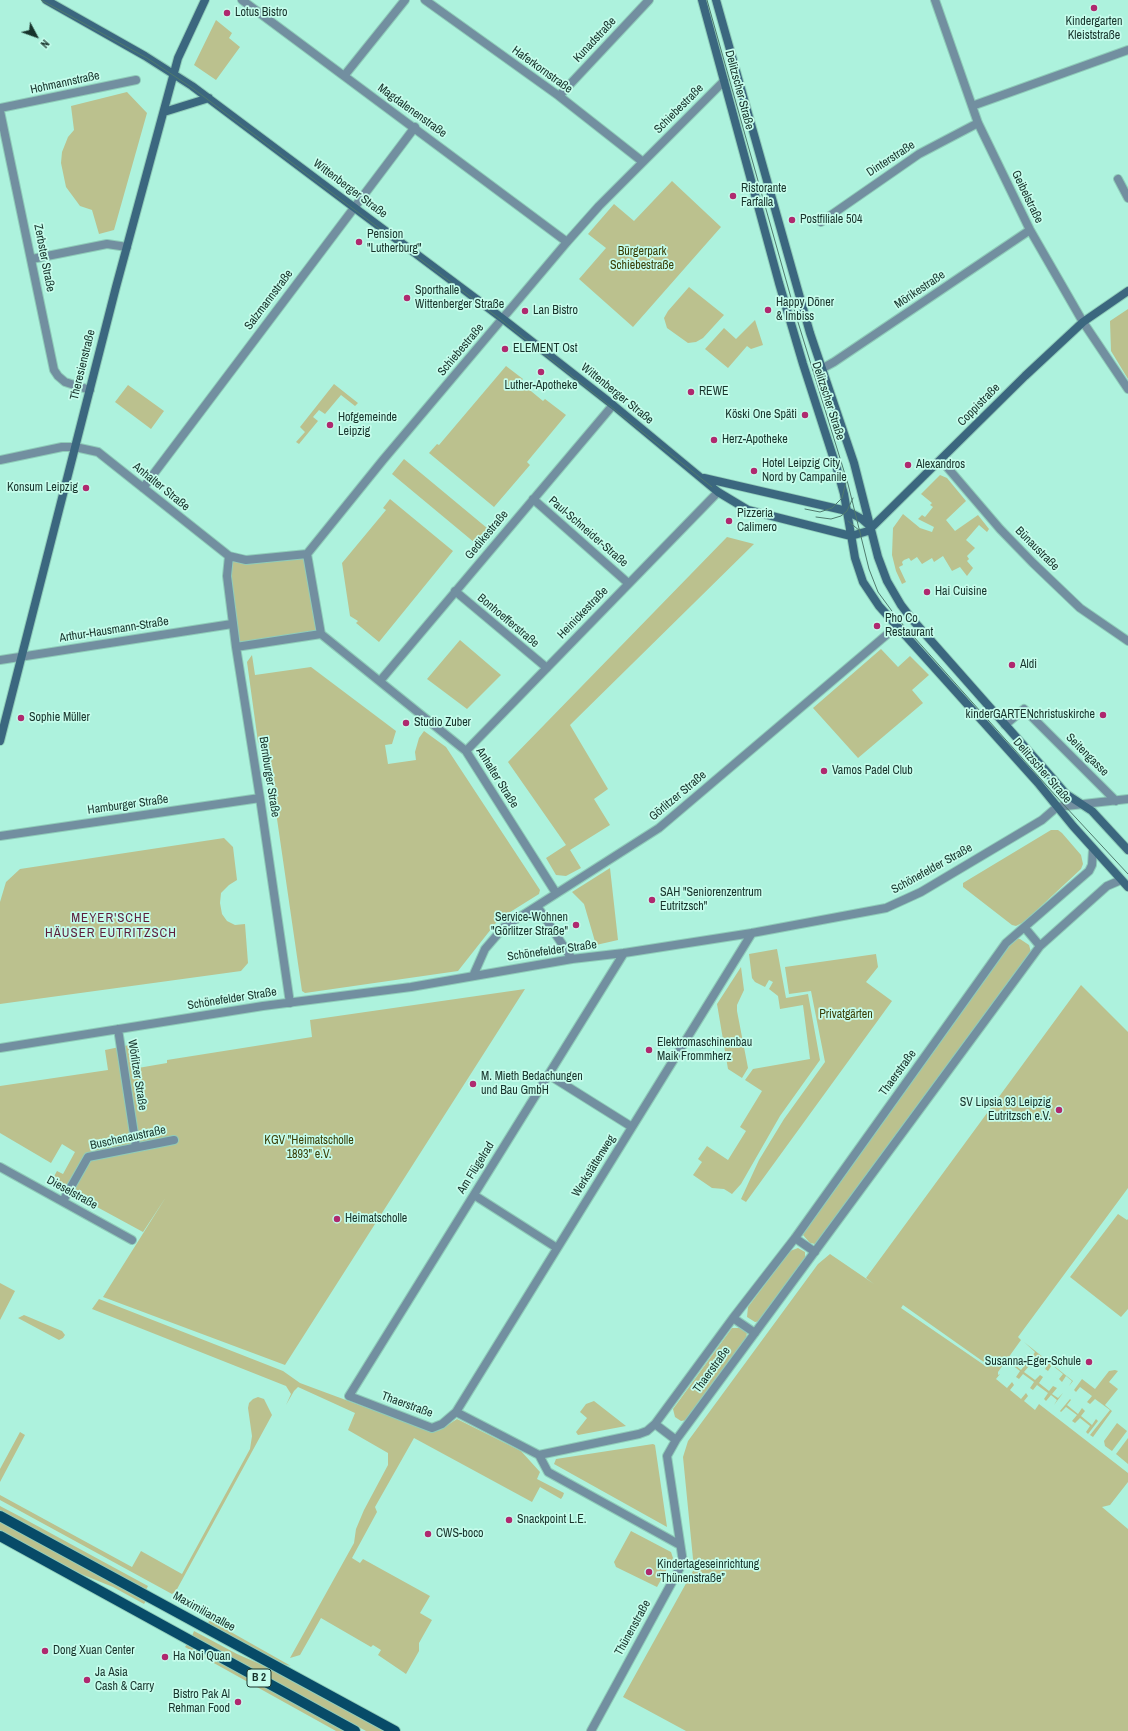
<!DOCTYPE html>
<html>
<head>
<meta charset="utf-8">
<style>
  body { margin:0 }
  #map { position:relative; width:1128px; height:1731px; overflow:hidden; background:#adf2dd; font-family:"Archivo Narrow",sans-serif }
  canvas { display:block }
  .north { position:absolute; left:16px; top:16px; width:40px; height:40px; -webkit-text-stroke:3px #c5fceb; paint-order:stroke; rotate:131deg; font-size:11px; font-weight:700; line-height:16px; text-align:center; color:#17332b }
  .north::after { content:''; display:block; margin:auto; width:14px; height:18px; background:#17332b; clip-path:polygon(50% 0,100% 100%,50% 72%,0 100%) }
</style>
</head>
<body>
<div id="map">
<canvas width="1128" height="1731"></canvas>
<div class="north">N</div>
</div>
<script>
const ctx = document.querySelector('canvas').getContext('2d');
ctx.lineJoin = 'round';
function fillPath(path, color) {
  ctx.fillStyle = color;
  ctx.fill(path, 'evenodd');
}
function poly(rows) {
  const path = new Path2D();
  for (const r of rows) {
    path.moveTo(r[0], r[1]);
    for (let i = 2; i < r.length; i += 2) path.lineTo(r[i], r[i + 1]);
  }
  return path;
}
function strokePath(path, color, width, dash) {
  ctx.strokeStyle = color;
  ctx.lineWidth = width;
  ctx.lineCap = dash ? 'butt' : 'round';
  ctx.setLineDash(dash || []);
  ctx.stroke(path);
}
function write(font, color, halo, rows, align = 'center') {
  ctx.font = font + ' "Archivo Narrow",sans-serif';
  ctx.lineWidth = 3.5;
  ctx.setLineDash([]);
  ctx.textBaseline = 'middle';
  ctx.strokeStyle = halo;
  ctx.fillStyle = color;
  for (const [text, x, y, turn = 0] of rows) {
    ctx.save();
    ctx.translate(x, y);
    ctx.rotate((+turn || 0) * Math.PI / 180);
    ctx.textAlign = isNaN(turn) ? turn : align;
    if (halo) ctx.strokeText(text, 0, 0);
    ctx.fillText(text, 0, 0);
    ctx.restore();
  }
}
fillPath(poly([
  [216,20,232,33,229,38,240,47,216,80,194,65],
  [127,92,147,113,114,230,99,234,92,210,80,206,66,187,61,163,62,152,68,137,74,130,71,106],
  [672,181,721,227,633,327,579,279,606,248,588,234,614,204,634,221],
  [689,287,724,315,703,338,696,342,688,343,667,328,664,318,668,311],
  [1128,309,1128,379,1111,351,1110,321],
  [755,320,763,345,751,349,747,346,728,368,705,349,724,328,736,339],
  [506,366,523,379,520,382,543,401,545,399,566,415,527,462,530,465,494,507,429,453,437,444,439,445],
  [334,384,358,403,355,406,341,395,325,414,319,410,313,417,318,421,299,444,296,442,305,432,300,427],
  [128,385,164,411,151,429,115,402],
  [404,459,493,533,481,548,392,474],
  [940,475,947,478,966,501,946,520,955,531,978,515,989,529,987,532,979,525,966,540,975,548,967,556,969,559,967,561,973,568,967,576,960,567,952,571,943,556,934,562,932,558,922,564,917,557,911,561,909,558,904,560,902,562,903,565,899,567,906,582,902,584,896,571,892,555,893,528,903,514,920,528,932,532,934,527,918,519,922,515,925,517,933,507,930,505,932,503,921,494],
  [390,499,453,551,379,642,356,623,358,621,350,616,342,563,386,510,383,508],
  [727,537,754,544,570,725,608,789,594,799,610,825,570,850,581,868,566,876,556,875,546,858,566,845,508,762],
  [307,554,321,634,236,647,229,556,246,560],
  [460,640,501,675,467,709,427,679],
  [881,649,898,667,910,656,929,675,912,690,923,703,858,758,813,708],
  [252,655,255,675,311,667,396,731,392,744,385,745,388,764,416,760,415,752,419,738,424,731,446,747,540,890,539,894,499,919,458,971,305,993,302,991,267,750,258,742,247,662],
  [1051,830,1058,830,1062,833,1081,855,1083,864,1081,869,1024,922,1016,926,1012,925,963,887,963,883],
  [224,838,233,847,237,880,229,885,221,893,220,903,222,914,227,921,235,925,245,924,248,963,241,971,0,1004,0,902,6,882,20,869],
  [610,868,618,940,596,945,584,904,572,892],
  [1015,938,1020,939,1029,945,1031,952,820,1241,815,1244,810,1243,803,1235,803,1230,1012,941],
  [777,949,786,998,808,994,820,1060,780,1116,741,1184,732,1194,724,1189,712,1188,693,1175,702,1162,698,1159,707,1146,728,1160,746,1131,740,1127,762,1091,745,1080,753,1069,810,1059,803,1005,780,1009,778,996,769,989,773,982,769,980,765,987,755,982,752,978,749,954],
  [876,954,878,967,866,982,892,1001,746,1202,741,1199,759,1160,784,1119,825,1062,811,991,789,994,785,967],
  [741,967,744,990,737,1005,737,1011,748,1068,742,1078,728,1069,717,1004],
  [1081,985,1128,1032,1128,1188,1018,1337,1021,1340,998,1372,998,1375,1000,1374,996,1379,1007,1388,1012,1382,1014,1385,1010,1390,1021,1399,1026,1393,1028,1396,1024,1401,1035,1410,1039,1404,1128,1473,1128,1482,1110,1505,1102,1507,1128,1529,1128,1731,686,1731,623,1697,694,1569,683,1457,688,1441,818,1264,830,1254,874,1284,866,1278],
  [903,1305,988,1365,987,1367,901,1308],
  [525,989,285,1365,103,1297,166,1197,143,1232,51,1182,57,1171,63,1174,75,1152,62,1144,51,1163,0,1133,0,1086,108,1070,105,1050,134,1044,138,1068,167,1063,167,1060,312,1037,310,1020],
  [1118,1214,1127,1220,1128,1219,1128,1309,1121,1317,1070,1277],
  [798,1248,805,1252,805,1261,761,1321,755,1322,747,1317,748,1307,790,1251],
  [0,1283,15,1291,0,1320],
  [99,1299,283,1371,300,1383,432,1432,440,1430,457,1419,521,1451,540,1472,537,1479,564,1493,563,1496,561,1499,540,1487,532,1502,414,1438,375,1507,377,1512,352,1558,360,1563,363,1559,430,1596,420,1613,432,1620,419,1643,419,1651,406,1674,378,1655,381,1650,373,1645,371,1647,321,1618,300,1655,290,1658,354,1543,356,1529,364,1510,388,1465,388,1453,348,1430,355,1413,298,1387,294,1391,286,1405,291,1394,286,1386,92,1309],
  [24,1315,62,1331,65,1335,63,1338,59,1340,18,1318],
  [732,1328,741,1328,747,1332,746,1340,687,1420,681,1421,675,1417,673,1409],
  [1024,1342,1073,1381,1069,1386,1072,1381,1066,1376,1062,1382,1059,1379,1063,1374,1052,1365,1048,1371,1045,1369,1049,1363,1038,1355,1034,1360,1031,1358,1035,1352],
  [1009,1360,1021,1370,1026,1364,1029,1366,1024,1372,1035,1380,1040,1375,1043,1377,1039,1383,1049,1391,1053,1386,1057,1388,1052,1394,1058,1398,1063,1393,1054,1405,1057,1400,1051,1395,1046,1401,1044,1399,1048,1393,1037,1385,1033,1390,1030,1388,1034,1382,1023,1374,1019,1379,1016,1377,1020,1371,1008,1362],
  [1115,1370,1118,1371,1109,1382,1118,1389,1105,1405,1112,1411,1093,1437,1090,1435,1110,1410,1095,1399,1090,1404,1087,1402,1092,1396,1080,1387,1076,1392,1074,1390,1082,1379,1095,1389,1109,1371],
  [258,1397,264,1399,272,1415,176,1591,172,1594,0,1500,0,1495,132,1567,141,1551,182,1574,250,1449,252,1436,248,1408,249,1403,253,1399],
  [1070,1399,1071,1400,1067,1405,1078,1414,1082,1408,1085,1411,1081,1416,1092,1425,1096,1419,1098,1421,1088,1434,1086,1432,1090,1426,1080,1418,1075,1423,1072,1421,1077,1415,1066,1407,1061,1412,1060,1411],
  [594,1401,626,1426,578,1435,576,1432,587,1418,580,1412,586,1404],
  [1117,1423,1127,1431,1112,1451,1105,1446,1104,1441],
  [20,1432,25,1435,0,1482,0,1469],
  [1128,1438,1128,1464,1116,1454],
  [653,1444,655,1445,667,1527,554,1464,556,1459],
  [0,1506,19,1516,148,1586,146,1590,0,1510],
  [0,1521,146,1601,144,1604,113,1587,81,1574,0,1530],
  [631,1531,671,1552,673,1558,657,1587,616,1567,614,1562],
  [202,1613,218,1622,222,1627,291,1666,283,1664,208,1624,209,1621,201,1615],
  [194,1631,237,1654,260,1664,384,1731,366,1731,192,1636],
  [187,1644,346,1731,336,1731,185,1647]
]), '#bbc18e');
const minor = poly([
  [242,0,567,242],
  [425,0,559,96,643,162],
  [935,0,978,123,1030,230,1083,322,1128,389],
  [344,76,405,0],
  [559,96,649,0],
  [972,106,1128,50],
  [0,108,136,80],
  [0,111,54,370,58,376,65,382,90,390],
  [1118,179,1128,198],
  [821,222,919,154,978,123],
  [32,259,107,244,127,247],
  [823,368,834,362,1030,230],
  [0,460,62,447,75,447,98,452,229,556,246,560,307,554,321,634],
  [941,460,1000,529,1033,563,1080,608,1128,641],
  [143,488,415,127],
  [533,499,628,583],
  [307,554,383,460,567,242,599,206,724,81],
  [229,556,227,576,236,647,260,798,290,1003],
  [455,591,547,668],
  [321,634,466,751,556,893],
  [236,647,321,634],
  [0,660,232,624],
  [380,681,613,405],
  [1005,725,1024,709,1116,801],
  [466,751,718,492],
  [0,836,260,798],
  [537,906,572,959],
  [1025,928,1040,946],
  [624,953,349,1396,432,1428,442,1424,456,1412,752,933],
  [473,976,485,949,504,927,659,828,897,626],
  [118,1029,136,1147],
  [0,1048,263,1006,411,987,572,959,624,953,752,933,886,908,921,892,1042,820,1057,807,1128,799],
  [549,1075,632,1127],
  [0,1167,132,1240],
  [474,1195,557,1248],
  [63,1201,88,1157,174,1140],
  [795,1238,815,1252],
  [733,1318,755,1333],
  [456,1412,539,1455,639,1434,647,1431,655,1424,733,1318,795,1238,1006,943,1089,871,1092,865,1093,849],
  [655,1424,676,1440],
  [539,1455,548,1472,680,1545],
  [591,1731,683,1562,667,1456,676,1440,1040,946,1107,886,1121,880]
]);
const secondary = poly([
  [46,0,145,56,192,86,503,319,613,405,718,492,748,510,851,536,868,531,1025,376,1083,322,1128,291],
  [702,0,779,283,803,364,837,469,844,494,855,558,863,582,879,606,1038,783,1073,826,1128,887],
  [716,0,810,333,854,463,878,557,887,581,901,605,911,618,1054,780,1066,794,1092,811,1128,850],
  [164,112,209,98],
  [704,478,847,511,862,519,871,527],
  [0,741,116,287,178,58,205,0]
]);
const primary = poly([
  [0,1516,395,1731],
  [0,1536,355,1731]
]);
strokePath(minor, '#8fccb9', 10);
strokePath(secondary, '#8fccb9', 10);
strokePath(primary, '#8fccb9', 12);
strokePath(minor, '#728fa0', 8);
strokePath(secondary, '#3b677f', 8);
strokePath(primary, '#074b68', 10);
strokePath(poly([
  [41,0,147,58,191,87,500,319,712,487],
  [707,0,797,319,848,484,869,569,878,592,897,618,1064,805,1128,874],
  [805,509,820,512,832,508,842,498,846,482],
  [816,517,831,519,841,516,847,511,853,498],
  [848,521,860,531]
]), '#4f7a6d', 1);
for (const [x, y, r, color] of [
  [1094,8,4,"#af296f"],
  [227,13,4,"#af296f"],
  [733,196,4,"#af296f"],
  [792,220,4,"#af296f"],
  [359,242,4,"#af296f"],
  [407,298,4,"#af296f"],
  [768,310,4,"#af296f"],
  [525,311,4,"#af296f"],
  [505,349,4,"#af296f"],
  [541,372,4,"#af296f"],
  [691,392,4,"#af296f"],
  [805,415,4,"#af296f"],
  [330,425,4,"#af296f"],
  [714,440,4,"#af296f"],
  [908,465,4,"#af296f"],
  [754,471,4,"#af296f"],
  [86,488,4,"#af296f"],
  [729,521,4,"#af296f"],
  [927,592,4,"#af296f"],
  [877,626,4,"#af296f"],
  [1012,665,4,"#af296f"],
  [1103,715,4,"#af296f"],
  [21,718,4,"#af296f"],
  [406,723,4,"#af296f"],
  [824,771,4,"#af296f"],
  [652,900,4,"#af296f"],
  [576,925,4,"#af296f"],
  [649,1050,4,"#af296f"],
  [473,1084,4,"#af296f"],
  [1059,1110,4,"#af296f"],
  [337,1219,4,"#af296f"],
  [1089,1362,4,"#af296f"],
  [509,1520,4,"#af296f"],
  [428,1534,4,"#af296f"],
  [649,1572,4,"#af296f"],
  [45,1651,4,"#af296f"],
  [165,1657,4,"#af296f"],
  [87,1680,4,"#af296f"],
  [238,1702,4,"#af296f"]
]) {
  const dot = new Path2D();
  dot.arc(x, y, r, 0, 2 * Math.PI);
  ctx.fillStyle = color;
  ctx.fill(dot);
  strokePath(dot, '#c5fceb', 1.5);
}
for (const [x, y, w] of [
  [259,1678,24]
]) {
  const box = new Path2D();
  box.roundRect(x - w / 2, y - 9, w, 18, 3);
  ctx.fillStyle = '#c5fceb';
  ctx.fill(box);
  strokePath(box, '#17332b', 1);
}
write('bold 11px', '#17332b', null, [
  ["B 2",259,1678]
]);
write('12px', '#17332b', '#c5fceb', [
  ["Lotus Bistro",235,13],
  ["Kindergarten",1094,22,"center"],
  ["Kleiststraße",1094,36,"center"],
  ["Ristorante",741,189],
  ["Farfalla",741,203],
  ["Postfiliale 504",800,220],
  ["Pension",367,235],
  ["\"Lutherburg\"",367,249],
  ["Sporthalle",415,291],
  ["Wittenberger Straße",415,305],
  ["Happy Döner",776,303],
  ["& Imbiss",776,317],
  ["Lan Bistro",533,311],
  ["ELEMENT Ost",513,349],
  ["Luther-Apotheke",541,386,"center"],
  ["REWE",699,392],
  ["Köski One Späti",797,415,"right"],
  ["Hofgemeinde",338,418],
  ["Leipzig",338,432],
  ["Herz-Apotheke",722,440],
  ["Hotel Leipzig City",762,464],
  ["Nord by Campanile",762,478],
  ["Alexandros",916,465],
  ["Konsum Leipzig",78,488,"right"],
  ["Pizzeria",737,514],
  ["Calimero",737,528],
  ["Hai Cuisine",935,592],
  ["Pho Co",885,619],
  ["Restaurant",885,633],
  ["Aldi",1020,665],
  ["kinderGARTENchristuskirche",1095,715,"right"],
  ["Sophie Müller",29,718],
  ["Studio Zuber",414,723],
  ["Vamos Padel Club",832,771],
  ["SAH \"Seniorenzentrum",660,893],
  ["Eutritzsch\"",660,907],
  ["Service-Wohnen",568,918,"right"],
  ["\"Görlitzer Straße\"",568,932,"right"],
  ["Elektromaschinenbau",657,1043],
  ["Maik Frommherz",657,1057],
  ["M. Mieth Bedachungen",481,1077],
  ["und Bau GmbH",481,1091],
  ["SV Lipsia 93 Leipzig",1051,1103,"right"],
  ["Eutritzsch e.V.",1051,1117,"right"],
  ["Heimatscholle",345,1219],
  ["Susanna-Eger-Schule",1081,1362,"right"],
  ["Snackpoint L.E.",517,1520],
  ["CWS-boco",436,1534],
  ["Kindertageseinrichtung",657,1565],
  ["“Thünenstraße”",657,1579],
  ["Dong Xuan Center",53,1651],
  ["Ha Noi Quan",173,1657],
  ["Ja Asia",95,1673],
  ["Cash & Carry",95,1687],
  ["Bistro Pak Al",230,1695,"right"],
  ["Rehman Food",230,1709,"right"]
], 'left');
write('12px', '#17332b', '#c5fceb', [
  ["Kunadstraße",595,40,-47],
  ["Haferkornstraße",542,70,36],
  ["Hohmannstraße",65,83,-12],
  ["Delitzscher Straße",739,90,75],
  ["Schiebestraße",679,109,-45],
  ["Magdalenenstraße",412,111,36],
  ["Dinterstraße",891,159,-33],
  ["Wittenberger Straße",350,189,37],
  ["Geibelstraße",1027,197,64],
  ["Zerbster Straße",44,258,79],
  ["Mörikestraße",920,290,-34],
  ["Salzmannstraße",269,300,-53],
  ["Schiebestraße",461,350,-50],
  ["Theresienstraße",83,365,-76],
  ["Wittenberger Straße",617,394,39],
  ["Delitzscher Straße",828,401,72],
  ["Coppistraße",979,405,-45],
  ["Anhalter Straße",161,487,39],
  ["Paul-Schneider-Straße",588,532,41],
  ["Gedikestraße",487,535,-50],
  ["Bünaustraße",1037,549,45],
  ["Heinickestraße",583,613,-46],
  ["Bonhoefferstraße",508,621,40],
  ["Arthur-Hausmann-Straße",114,630,-9],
  ["Seitengasse",1087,755,45],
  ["Delitzscher Straße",1042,771,49],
  ["Bernburger Straße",269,777,81],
  ["Anhalter Straße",497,778,58],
  ["Görlitzer Straße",678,796,-40],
  ["Hamburger Straße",128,805,-8],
  ["Schönefelder Straße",932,869,-29],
  ["Schönefelder Straße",552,951,-8],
  ["Schönefelder Straße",232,999,-9],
  ["Thaerstraße",898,1073,-54],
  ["Wörlitzer Straße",137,1075,81],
  ["Buschenaustraße",128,1138,-12],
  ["Werkstättenweg",594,1166,-58],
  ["Am Flügelrad",476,1168,-58],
  ["Dieselstraße",72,1193,29],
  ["Thaerstraße",712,1370,-54],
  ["Thaerstraße",407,1405,20],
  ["Maximilianallee",204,1612,29],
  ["Thünenstraße",633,1628,-61]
]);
write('12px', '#3a3e07', '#c5fceb', [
  ["Bürgerpark",642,252],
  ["Schiebestraße",642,266],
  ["Privatgärten",846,1015],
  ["KGV \"Heimatscholle",309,1141],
  ["1893\" e.V.",309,1155]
]);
ctx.letterSpacing = '1px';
write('13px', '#5d1d3c', '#c5fceb', [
  ["MEYER'SCHE",111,919],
  ["HÄUSER EUTRITZSCH",111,934]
]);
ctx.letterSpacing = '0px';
</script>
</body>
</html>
